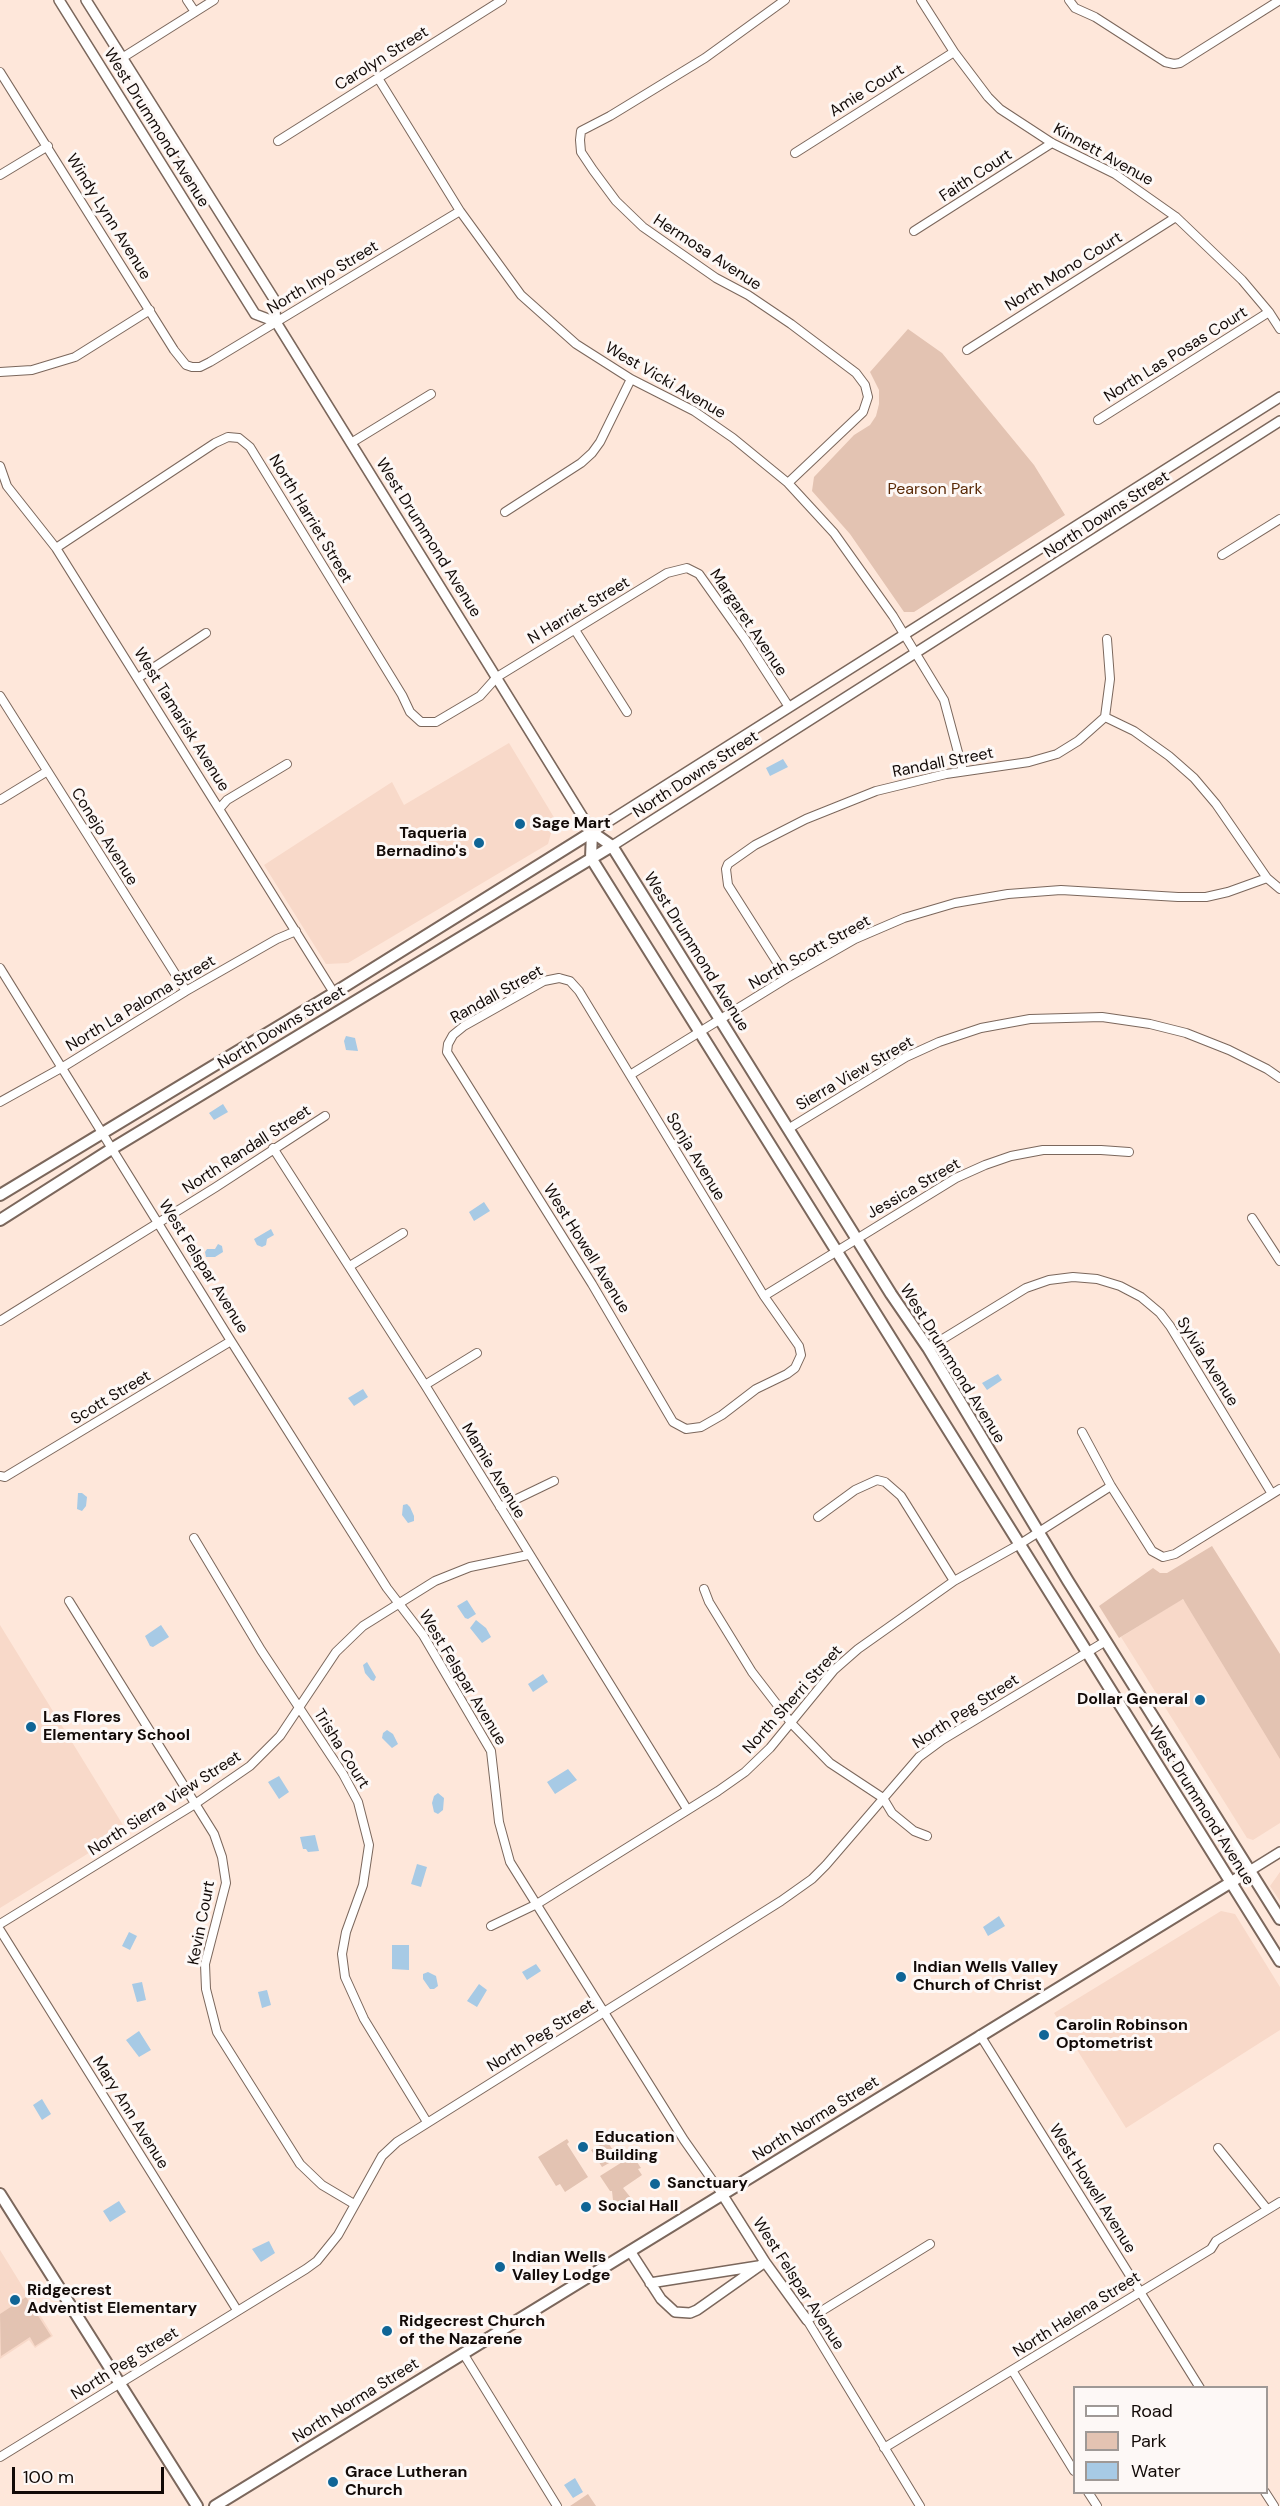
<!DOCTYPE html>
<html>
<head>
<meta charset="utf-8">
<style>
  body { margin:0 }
  #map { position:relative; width:1280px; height:2506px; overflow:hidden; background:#fee7da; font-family:"DM Sans",sans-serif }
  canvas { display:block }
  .legend { position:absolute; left:1073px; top:2386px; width:195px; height:108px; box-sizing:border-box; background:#fdf8f6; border:2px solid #9f9996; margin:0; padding:8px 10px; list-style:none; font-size:18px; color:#120a07 }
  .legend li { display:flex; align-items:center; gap:12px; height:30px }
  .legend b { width:30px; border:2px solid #9f9996 }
  .scale { position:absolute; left:12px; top:2467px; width:152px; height:27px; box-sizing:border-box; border:3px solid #120a07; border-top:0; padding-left:8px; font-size:18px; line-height:21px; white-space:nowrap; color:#120a07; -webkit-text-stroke:4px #fdf8f6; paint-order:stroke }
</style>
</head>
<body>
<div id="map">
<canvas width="1280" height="2506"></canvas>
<ul class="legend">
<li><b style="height:8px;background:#fff"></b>Road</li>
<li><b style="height:16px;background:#e3c3b2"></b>Park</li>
<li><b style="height:16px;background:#a7cae5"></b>Water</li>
</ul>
<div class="scale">100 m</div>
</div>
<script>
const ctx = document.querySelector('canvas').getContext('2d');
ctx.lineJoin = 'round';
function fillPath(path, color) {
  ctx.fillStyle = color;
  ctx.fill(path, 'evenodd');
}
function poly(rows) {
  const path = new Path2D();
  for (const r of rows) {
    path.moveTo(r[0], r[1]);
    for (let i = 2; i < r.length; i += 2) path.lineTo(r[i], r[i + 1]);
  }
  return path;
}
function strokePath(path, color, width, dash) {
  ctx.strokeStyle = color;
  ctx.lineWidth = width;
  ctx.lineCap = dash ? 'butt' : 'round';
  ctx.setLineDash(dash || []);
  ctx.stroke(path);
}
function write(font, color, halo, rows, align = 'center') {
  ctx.font = font + ' "DM Sans",sans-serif';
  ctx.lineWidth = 6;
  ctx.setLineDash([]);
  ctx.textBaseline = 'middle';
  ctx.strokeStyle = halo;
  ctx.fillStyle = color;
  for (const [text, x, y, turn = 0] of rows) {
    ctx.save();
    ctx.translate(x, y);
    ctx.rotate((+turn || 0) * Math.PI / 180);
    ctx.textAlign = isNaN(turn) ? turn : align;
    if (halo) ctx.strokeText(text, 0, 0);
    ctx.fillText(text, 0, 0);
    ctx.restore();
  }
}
fillPath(poly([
  [509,743,555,819,548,844,348,963,326,964,264,865,392,782,404,805],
  [1182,1599,1280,1684,1280,1823,1253,1840,1247,1838,1121,1637],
  [0,1625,126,1830,0,1908],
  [1280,1872,1280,1901,1270,1886],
  [1221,1911,1235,1914,1280,1987,1280,2030,1126,2128,1054,2013],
  [0,2250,53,2336,35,2348,29,2340,0,2359]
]), '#f8d9c9');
fillPath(poly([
  [908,329,942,353,1034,465,1065,515,914,612,904,612,850,534,812,491,814,477,854,435,870,425,876,416,879,404,879,390,870,372],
  [1212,1546,1280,1654,1280,1759,1183,1599,1119,1638,1099,1606,1153,1568,1160,1573,1167,1573],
  [567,2139,569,2142,567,2144,588,2177,565,2192,560,2184,556,2186,538,2157],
  [607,2141,618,2158,602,2167,591,2150],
  [635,2154,639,2161,637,2162,641,2168,638,2169,642,2175,623,2188,631,2198,620,2206,617,2206,613,2200,612,2191,610,2191,600,2176],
  [26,2297,51,2336,35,2346,30,2337,1,2356,0,2314],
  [588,2494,596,2506,570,2506]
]), '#e3c3b2');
fillPath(poly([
  [783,759,788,767,770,776,766,768],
  [346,1036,355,1038,358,1051,346,1050,344,1041],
  [223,1104,228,1112,214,1120,209,1113],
  [484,1202,490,1211,474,1221,469,1212],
  [271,1229,274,1235,267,1239,266,1245,262,1247,257,1245,254,1239],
  [218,1244,222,1246,223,1252,215,1257,206,1257,205,1252,207,1249,215,1249],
  [998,1374,1002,1380,987,1390,982,1383],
  [363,1389,368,1397,354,1406,348,1398],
  [78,1493,82,1493,87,1497,86,1506,82,1511,77,1509],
  [407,1504,410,1507,414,1516,414,1521,408,1523,402,1515,403,1505],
  [467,1600,476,1614,468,1619,465,1618,457,1606],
  [476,1620,486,1628,491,1637,482,1643,470,1628],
  [161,1625,169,1637,153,1647,150,1646,145,1636],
  [367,1662,376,1677,374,1681,371,1680,365,1673,363,1665],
  [543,1674,548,1682,533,1692,528,1684],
  [387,1730,393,1734,398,1744,392,1748,382,1738,383,1733],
  [568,1769,577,1780,555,1794,547,1782],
  [279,1776,289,1792,279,1799,268,1782],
  [438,1793,444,1798,443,1810,438,1814,434,1812,432,1803,434,1796],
  [315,1835,319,1851,308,1852,306,1849,303,1849,300,1837],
  [417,1864,427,1867,421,1887,411,1884],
  [999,1916,1005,1926,988,1936,983,1927],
  [129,1932,137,1936,130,1950,122,1946],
  [392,1945,409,1945,409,1970,392,1969],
  [536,1964,541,1971,527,1980,522,1972],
  [428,1972,436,1976,438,1986,434,1989,430,1989,423,1979,423,1974],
  [142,1982,146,2000,137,2002,132,1984],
  [479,1984,487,1990,477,2007,467,2001],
  [267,1990,271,2005,262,2008,258,1992],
  [139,2031,151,2050,139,2057,126,2040],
  [42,2099,51,2114,42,2120,33,2105],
  [119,2201,126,2212,110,2222,103,2211],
  [269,2241,275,2253,261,2262,252,2249],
  [575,2478,583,2492,573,2498,564,2485]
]), '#a7cae5');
const minor = poly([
  [187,0,195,12],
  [785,0,705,58,610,116,581,131,580,140,581,152,593,170,616,201,643,227,716,278,748,295,791,324,856,373,865,385,868,397,863,412,788,483],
  [921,0,954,52,988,97,1000,109,1052,143,1115,174,1176,217,1242,280,1269,312,1280,329],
  [1069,0,1075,8,1095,17,1165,62,1174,64,1180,63,1280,0],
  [122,58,214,0],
  [0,72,174,350,186,365,192,367,200,367,210,362,460,211],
  [378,78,460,211,521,295,576,344,631,379,694,411,733,438,788,483,834,533,893,616,944,700,963,771],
  [278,141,502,0],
  [795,153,954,52],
  [0,175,48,146],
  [914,231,1052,143],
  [967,350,1176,217],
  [0,372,32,370,75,357,150,310],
  [1098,420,1269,312],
  [351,443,431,394],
  [0,466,7,486,56,548,334,993],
  [505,512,581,463,592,453,600,442,631,379],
  [56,548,215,443,228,437,239,438,250,447,402,695,410,712,421,722,436,722,480,696,497,677,667,573,687,568,699,574,745,639,789,707],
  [1222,555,1280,519],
  [575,630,627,712],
  [138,678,206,633],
  [0,696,186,991],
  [1105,717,1134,731,1169,756,1194,778,1216,804,1267,878,1280,889],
  [0,800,46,772],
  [220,808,227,800,287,764],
  [0,968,231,1341,387,1588,423,1635,491,1751,499,1822,510,1862,684,2140,722,2194],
  [559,978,570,981,579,991,764,1296,799,1346,801,1355,795,1368,787,1374,756,1389,722,1415,701,1427,686,1429,673,1422,592,1284,447,1052,448,1044,453,1035,464,1026,544,981,559,978],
  [787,978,728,885,726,869,728,864,755,845,806,819,876,791,946,774,1029,762,1057,754,1078,741,1105,717,1110,679,1107,639],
  [630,1075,787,978,855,939,904,918,955,903,1008,894,1061,890,1178,897,1206,897,1228,892,1267,878],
  [0,1102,63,1067,186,991,277,939,296,931],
  [788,1129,906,1057,939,1042,981,1028,1030,1019,1102,1017,1150,1024,1186,1033,1229,1050,1267,1069,1280,1078],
  [273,1148,425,1385,687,1809],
  [1252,1218,1280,1261],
  [350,1266,403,1233],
  [764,1296,956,1178,985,1165,1011,1156,1043,1150,1101,1150,1129,1152],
  [0,1321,216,1187,325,1116],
  [928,1348,1026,1288,1049,1280,1073,1277,1097,1279,1120,1286,1141,1297,1160,1313,1170,1326,1272,1494],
  [425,1385,477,1353],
  [1082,1432,1111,1486,1152,1551,1163,1557,1175,1554,1280,1489],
  [0,1476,5,1477,231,1341],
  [500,1507,554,1481],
  [818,1517,855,1490,877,1480,885,1482,901,1496,954,1581],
  [194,1538,261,1650,343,1774,358,1802,369,1845,363,1885,346,1932,342,1954,345,1977,364,2019,427,2122],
  [704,1589,709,1602,752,1672,792,1724,830,1763,883,1798,892,1813,914,1831,927,1836],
  [69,1601,214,1834,222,1857,226,1883,205,1964,206,1989,217,2032,300,2164,322,2185,354,2204],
  [0,1924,195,1804,250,1766,280,1736,336,1652,363,1626,435,1581,470,1567,528,1555],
  [491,1926,537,1904,718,1791,745,1772,770,1748,834,1670,858,1649,954,1581,1020,1544,1111,1486],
  [0,1930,237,2310],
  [980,2035,1200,2388],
  [1218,2148,1267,2209],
  [463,2353,557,2506],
  [1012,2370,1074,2471],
  [884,2448,1211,2249,1216,2241,1280,2202],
  [0,2457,306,2269,317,2261,338,2235,382,2156,397,2142,781,1901,812,1879,826,1865,919,1757,942,1740,1106,1641],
  [1088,2492,1097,2506],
  [1265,2492,1274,2506],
  [920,2506,807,2320,930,2244]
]);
const tertiary = poly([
  [59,0,255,314,276,322],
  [86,0,274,299,276,322,592,832,1280,397],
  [612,846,1280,421],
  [1251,1870,1280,1852],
  [722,2194,765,2262,807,2320],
  [630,2251,661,2299,675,2312,690,2313,697,2310,765,2262],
  [650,2283,758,2266]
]);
const secondary = poly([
  [592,832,591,858,1280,1961],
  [592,832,612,846,891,1294,928,1348,1068,1581,1280,1919],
  [0,1195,334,993,592,832],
  [0,1220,113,1148,612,846],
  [0,2194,197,2506],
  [215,2506,1251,1870]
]);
strokePath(minor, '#7b675c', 10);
strokePath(tertiary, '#7b675c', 12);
strokePath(secondary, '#7b675c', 14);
strokePath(minor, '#fff', 8);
strokePath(tertiary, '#fff', 9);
strokePath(secondary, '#fff', 10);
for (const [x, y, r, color] of [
  [520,824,6,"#0f6596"],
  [479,843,6,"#0f6596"],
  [1200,1700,6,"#0f6596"],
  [31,1727,6,"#0f6596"],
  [901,1977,6,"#0f6596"],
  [1044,2035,6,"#0f6596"],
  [583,2147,6,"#0f6596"],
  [655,2184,6,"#0f6596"],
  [586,2207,6,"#0f6596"],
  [500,2267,6,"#0f6596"],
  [15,2300,6,"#0f6596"],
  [387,2331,6,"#0f6596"],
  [333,2482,6,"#0f6596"]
]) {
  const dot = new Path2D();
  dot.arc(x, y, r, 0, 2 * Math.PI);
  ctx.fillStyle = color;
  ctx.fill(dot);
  strokePath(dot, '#fdf8f6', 2);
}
write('16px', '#120a07', '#fdf8f6', [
  ["Carolyn Street",382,59,-32],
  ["Amie Court",867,91,-32],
  ["West Drummond Avenue",156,128,58],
  ["Kinnett Avenue",1103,155,29],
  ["Faith Court",976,176,-33],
  ["Windy Lynn Avenue",108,217,58],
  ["Hermosa Avenue",707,253,33],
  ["North Mono Court",1064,272,-32],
  ["North Inyo Street",323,278,-31],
  ["North Las Posas Court",1176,355,-32],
  ["West Vicki Avenue",665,381,30],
  ["North Downs Street",1107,515,-33],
  ["North Harriet Street",310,519,59],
  ["West Drummond Avenue",428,538,58],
  ["N Harriet Street",579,611,-31],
  ["Margaret Avenue",748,623,56],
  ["West Tamarisk Avenue",181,720,58],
  ["Randall Street",943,763,-11],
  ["North Downs Street",696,775,-33],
  ["Conejo Avenue",104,837,58],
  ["West Drummond Avenue",696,952,58],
  ["North Scott Street",810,953,-29],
  ["Randall Street",497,995,-29],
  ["North La Paloma Street",141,1004,-31],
  ["North Downs Street",282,1028,-31],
  ["Sierra View Street",855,1074,-30],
  ["North Randall Street",247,1150,-33],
  ["Sonja Avenue",695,1157,59],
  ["Jessica Street",914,1189,-30],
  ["West Howell Avenue",586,1249,58],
  ["West Felspar Avenue",203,1267,58],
  ["Sylvia Avenue",1207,1362,58],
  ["West Drummond Avenue",952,1364,58],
  ["Scott Street",111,1398,-31],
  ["Mamie Avenue",493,1471,59],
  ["West Felspar Avenue",462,1678,59],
  ["North Sherri Street",793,1700,-48],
  ["North Peg Street",966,1712,-33],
  ["Trisha Court",341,1749,58],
  ["North Sierra View Street",165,1804,-33],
  ["West Drummond Avenue",1201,1806,58],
  ["Kevin Court",202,1923,-79],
  ["North Peg Street",541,2036,-32],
  ["Mary Ann Avenue",130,2113,58],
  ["North Norma Street",816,2119,-32],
  ["West Howell Avenue",1092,2189,58],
  ["West Felspar Avenue",798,2284,57],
  ["North Helena Street",1077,2315,-32],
  ["North Peg Street",125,2364,-32],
  ["North Norma Street",356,2401,-32]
]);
write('16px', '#5a2a07', '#fdf8f6', [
  ["Pearson Park",935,490]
]);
write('bold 16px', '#120a07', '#fdf8f6', [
  ["Sage Mart",532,824],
  ["Taqueria",467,834,"right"],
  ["Bernadino's",467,852,"right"],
  ["Dollar General",1188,1700,"right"],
  ["Las Flores",43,1718],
  ["Elementary School",43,1736],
  ["Indian Wells Valley",913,1968],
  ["Church of Christ",913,1986],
  ["Carolin Robinson",1056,2026],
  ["Optometrist",1056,2044],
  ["Education",595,2138],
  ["Building",595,2156],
  ["Sanctuary",667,2184],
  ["Social Hall",598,2207],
  ["Indian Wells",512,2258],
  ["Valley Lodge",512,2276],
  ["Ridgecrest",27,2291],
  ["Adventist Elementary",27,2309],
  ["Ridgecrest Church",399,2322],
  ["of the Nazarene",399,2340],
  ["Grace Lutheran",345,2473],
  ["Church",345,2491]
], 'left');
</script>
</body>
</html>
